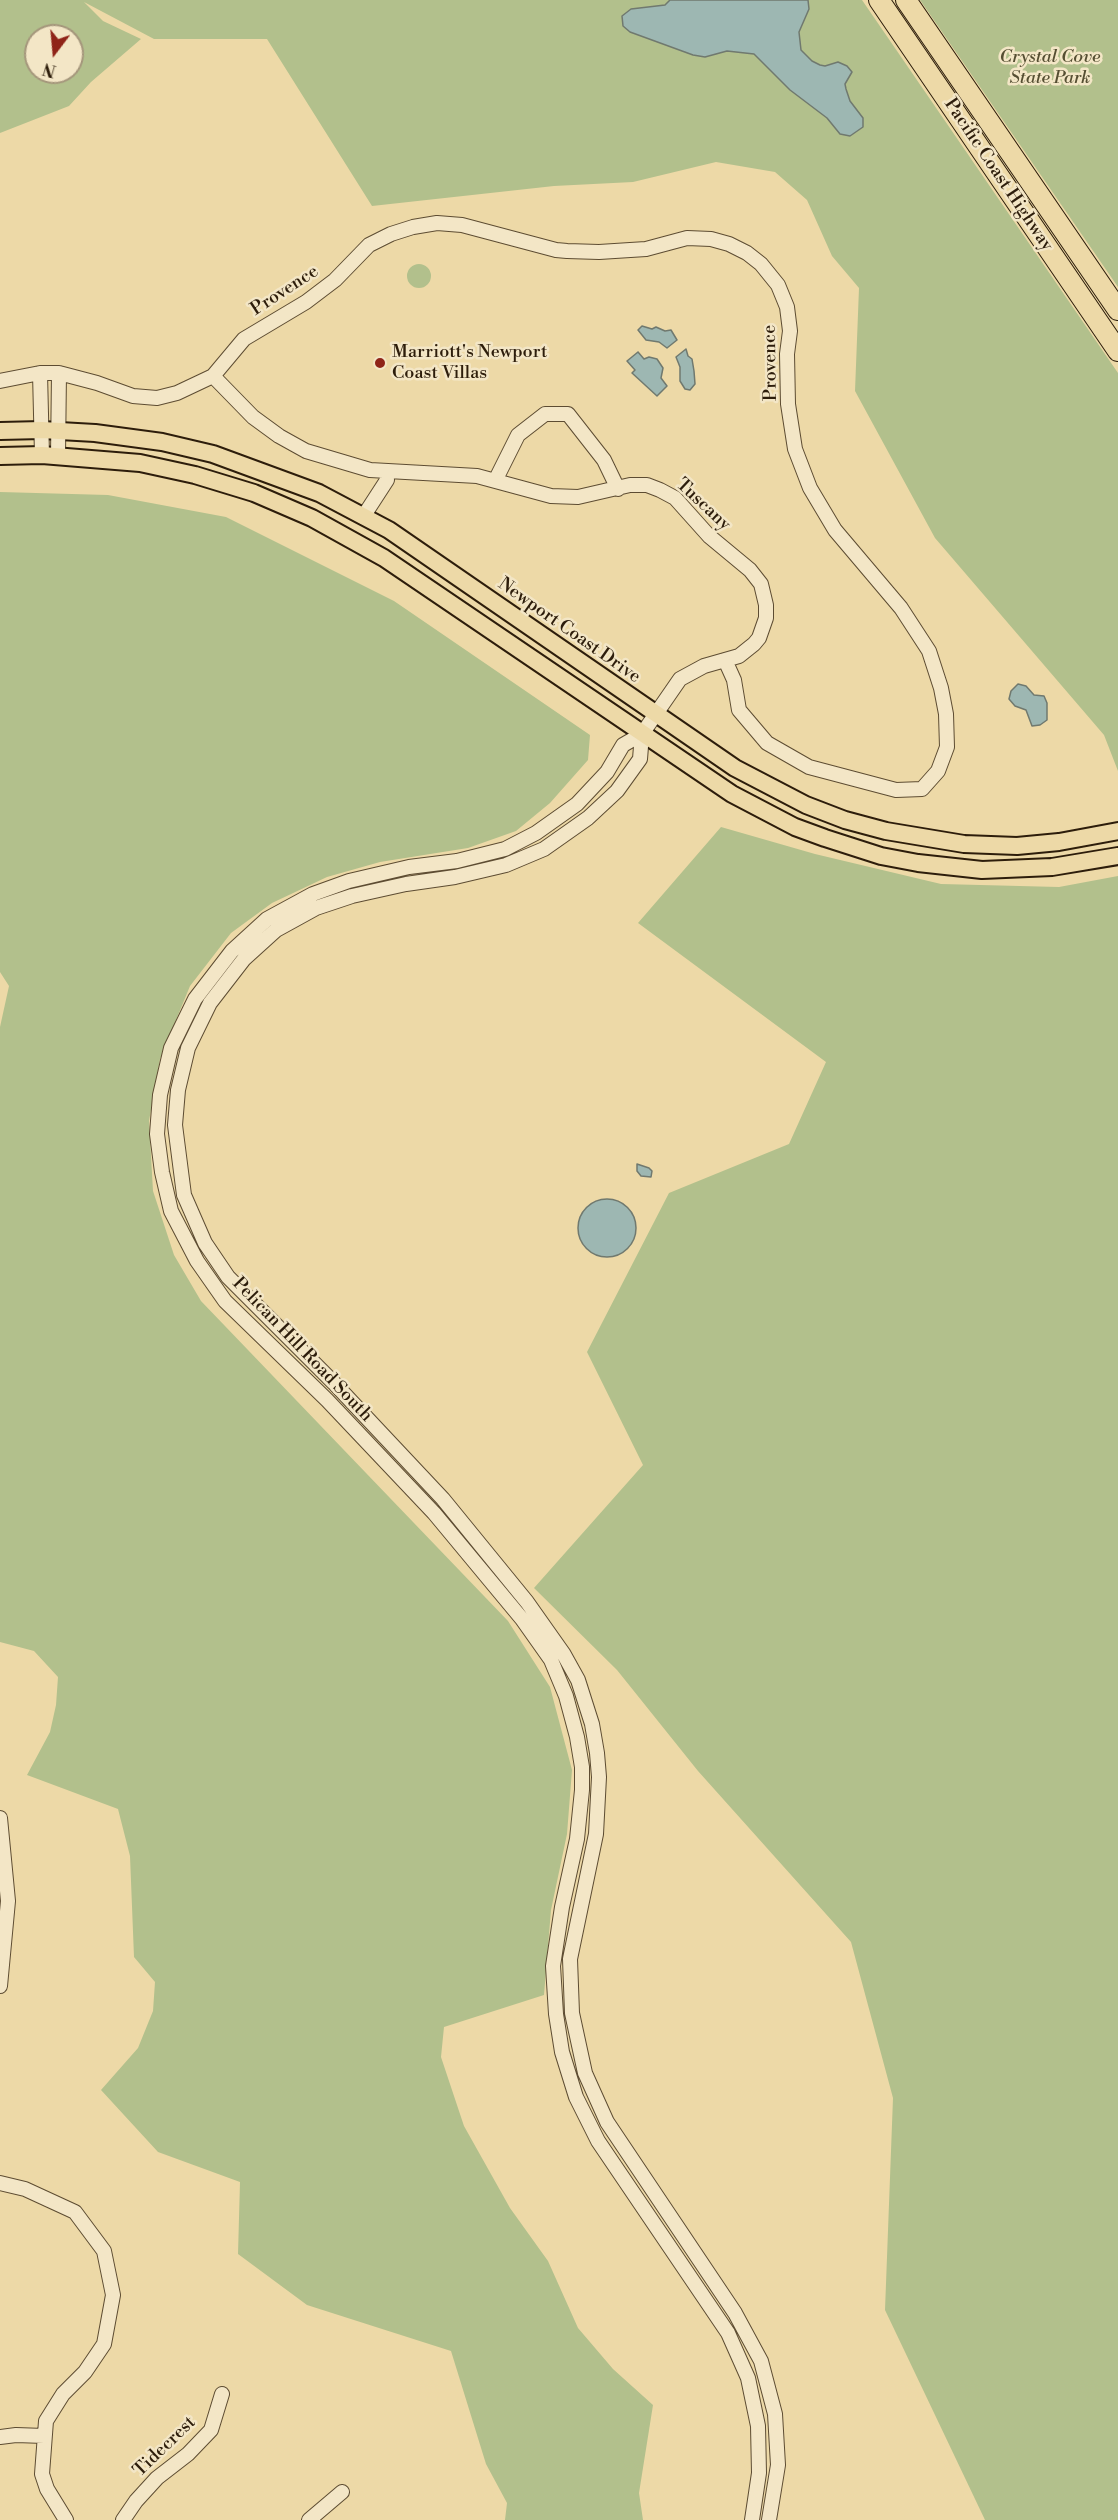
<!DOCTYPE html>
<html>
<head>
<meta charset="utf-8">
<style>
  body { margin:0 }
  #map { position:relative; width:1118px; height:2520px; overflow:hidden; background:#edd9a7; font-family:"Libre Bodoni",serif }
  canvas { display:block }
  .north { position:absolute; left:24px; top:24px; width:60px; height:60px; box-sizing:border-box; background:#f3e6c6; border:2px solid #a4967b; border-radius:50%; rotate:196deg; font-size:16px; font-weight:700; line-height:24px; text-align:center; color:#2d1d0b }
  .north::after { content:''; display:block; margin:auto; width:21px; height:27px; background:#8f2418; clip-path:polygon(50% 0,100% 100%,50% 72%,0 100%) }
</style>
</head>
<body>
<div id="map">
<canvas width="1118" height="2520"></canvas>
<div class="north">N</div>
</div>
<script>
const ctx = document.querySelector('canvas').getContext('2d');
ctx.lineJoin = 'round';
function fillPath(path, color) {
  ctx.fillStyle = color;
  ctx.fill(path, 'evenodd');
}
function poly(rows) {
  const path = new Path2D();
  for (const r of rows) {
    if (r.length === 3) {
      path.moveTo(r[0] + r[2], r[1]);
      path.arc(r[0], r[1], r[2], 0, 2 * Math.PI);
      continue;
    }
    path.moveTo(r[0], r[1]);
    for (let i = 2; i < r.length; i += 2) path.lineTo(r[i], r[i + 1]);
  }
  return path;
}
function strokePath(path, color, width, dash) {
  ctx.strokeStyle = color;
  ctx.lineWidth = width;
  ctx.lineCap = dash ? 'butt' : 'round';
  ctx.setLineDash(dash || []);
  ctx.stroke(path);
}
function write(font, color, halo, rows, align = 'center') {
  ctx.font = font + ' "Libre Bodoni",serif';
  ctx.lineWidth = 5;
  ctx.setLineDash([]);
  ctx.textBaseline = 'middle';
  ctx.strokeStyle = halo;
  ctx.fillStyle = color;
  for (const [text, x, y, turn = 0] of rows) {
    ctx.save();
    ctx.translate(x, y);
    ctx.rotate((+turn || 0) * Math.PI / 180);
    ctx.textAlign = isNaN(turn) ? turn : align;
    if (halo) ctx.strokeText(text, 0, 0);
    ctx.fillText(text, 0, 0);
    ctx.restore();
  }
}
fillPath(poly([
  [0,0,862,0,1118,373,1118,771,1104,735,935,538,855,391,859,288,832,256,807,200,775,172,716,162,633,182,554,186,372,206,267,39,154,39,84,2,103,21,141,39,91,82,69,106,0,133],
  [36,36,72,36,72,72,36,72],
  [920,0,1118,0,1118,287],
  [419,276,12],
  [0,492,108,495,226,517,394,601,590,735,588,760,550,803,516,831,468,848,380,862,327,877,272,903,231,933,190,986,160,1059,149,1121,153,1191,174,1255,201,1301,508,1621,550,1687,572,1770,567,1834,551,1910,544,1995,444,2027,441,2057,464,2126,510,2208,548,2261,578,2328,613,2369,653,2405,639,2493,643,2520,505,2520,507,2503,486,2464,451,2351,307,2305,238,2254,240,2182,158,2152,101,2090,138,2048,153,2011,155,1982,134,1957,130,1856,118,1809,27,1775,50,1732,56,1705,58,1677,34,1651,0,1642,0,1027,9,986,0,972],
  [721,827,815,854,941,884,1059,887,1118,876,1118,2520,985,2520,885,2310,893,2098,851,1942,698,1771,617,1670,534,1588,643,1465,587,1352,669,1193,789,1144,826,1062,638,923]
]), '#b2c08c');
const water = poly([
  [670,0,808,0,809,9,799,32,801,50,812,61,820,65,825,66,838,62,847,66,852,72,845,84,846,89,850,101,863,118,863,127,850,136,840,134,827,118,790,90,754,54,727,51,705,57,693,55,630,32,623,26,622,16,631,9,665,5,670,0],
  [642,326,652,329,656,327,665,331,671,330,677,340,667,348,659,342,646,340,638,330,642,326],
  [686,349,688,356,692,359,694,371,695,384,690,390,685,389,680,381,680,367,676,357,686,349],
  [638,352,644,359,649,357,657,359,663,368,661,378,667,386,657,396,632,373,635,370,627,361,638,352],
  [1018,684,1026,686,1034,695,1044,696,1047,703,1047,720,1040,725,1032,726,1026,710,1015,706,1009,699,1011,691,1018,684],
  [637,1164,649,1168,652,1171,651,1177,641,1176,637,1171,637,1164],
  [607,1228,29]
]);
fillPath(water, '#9db7b2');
strokePath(water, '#70796f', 1.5);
const minor = poly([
  [40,373,42,455],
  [213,376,253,417,279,436,306,451,370,470,477,476,551,496,578,497,630,485,647,485,660,490,675,498,709,536,750,570,761,584,766,605,766,618,759,638,754,644,739,656,704,666,680,679,642,734,623,745,607,772,577,804,536,833,505,849,457,861,409,867,349,881,313,894,267,919,232,951,195,999,171,1048,160,1095,157,1134,162,1172,171,1211,197,1261,225,1301,327,1400,434,1513,522,1619,551,1660,566,1696,577,1737,582,1767,582,1790,577,1839,562,1907,553,1966,556,2014,562,2052,576,2097,598,2141,728,2333,748,2378,758,2426,759,2473,752,2520],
  [0,381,40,373,59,373,97,383,133,396,157,398,177,393,213,376,244,339,306,302,335,280,369,245,391,234,413,227,437,223,462,225,556,250,567,251,599,252,646,249,687,238,711,239,729,244,747,253,761,264,778,285,787,307,790,331,787,354,788,404,795,449,810,488,835,530,901,608,929,651,941,688,946,714,947,747,938,771,922,789,896,790,809,767,767,743,739,710,734,680,725,660],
  [58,455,59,373],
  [496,479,518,435,545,414,568,414,604,460,618,489],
  [363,517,387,480,386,471],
  [642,734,640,759,617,791,588,818,544,849,506,865,455,877,406,884,352,896,316,908,276,930,244,959,210,1003,188,1048,178,1090,175,1125,184,1195,205,1243,228,1277,334,1383,443,1499,527,1602,563,1653,578,1680,592,1724,597,1753,599,1777,596,1834,570,1959,572,2013,585,2073,607,2122,735,2313,761,2361,775,2414,778,2465,769,2520],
  [0,1818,8,1901,0,1986],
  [0,2183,25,2189,75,2212,104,2251,113,2295,104,2344,85,2372,63,2394,46,2421,42,2474,47,2489,66,2520],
  [0,2437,16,2435,44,2436],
  [123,2520,136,2501,157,2478,188,2454,211,2430,222,2394],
  [309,2520,342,2492]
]);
const major = poly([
  [0,431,42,430,95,433,162,442,213,454,319,493,389,530,735,768,806,805,845,820,886,831,964,844,1017,846,1059,842,1118,831],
  [0,456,42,455,140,463,195,475,254,493,312,518,384,558,732,794,795,827,825,838,881,856,918,863,982,870,1052,867,1118,856]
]);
const highway = poly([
  [879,0,1118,351],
  [906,0,1118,310]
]);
strokePath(minor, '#5d4c32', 16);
strokePath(major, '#2d1d0b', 20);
strokePath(highway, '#2d1d0b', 22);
strokePath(minor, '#f3e6c6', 14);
strokePath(major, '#edd9a7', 16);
strokePath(highway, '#edd9a7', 20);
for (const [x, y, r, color] of [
  [380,363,6,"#8f2418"]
]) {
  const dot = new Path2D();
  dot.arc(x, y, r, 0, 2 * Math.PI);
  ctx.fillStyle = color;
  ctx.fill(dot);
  strokePath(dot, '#f3e6c6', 2);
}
write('italic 18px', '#554e32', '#f3e6c6', [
  ["Crystal Cove",1050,58],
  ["State Park",1050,79]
]);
write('18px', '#2d1d0b', '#f3e6c6', [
  ["Pacific Coast Highway",998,175,56],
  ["Provence",285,291,-33],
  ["Provence",771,363,-91],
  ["Tuscany",703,505,43],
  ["Newport Coast Drive",569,631,35],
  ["Pelican Hill Road South",302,1350,46],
  ["Tidecrest",165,2447,-44]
]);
write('18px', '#2d1d0b', '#f3e6c6', [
  ["Marriott's Newport",392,353],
  ["Coast Villas",392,374]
], 'left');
</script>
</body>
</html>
